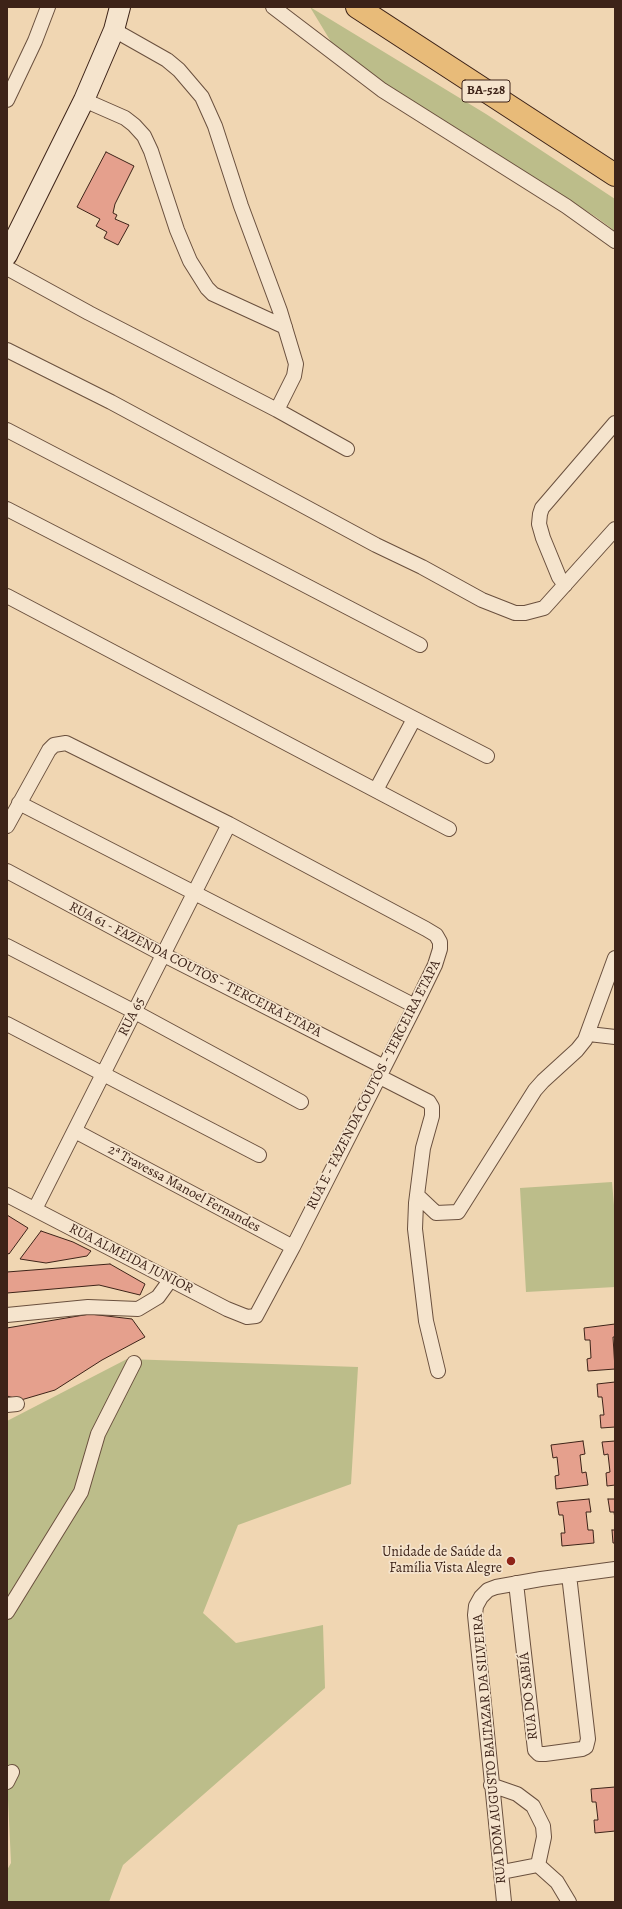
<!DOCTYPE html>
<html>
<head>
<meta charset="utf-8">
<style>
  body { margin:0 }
  #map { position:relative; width:622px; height:1909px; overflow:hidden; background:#f0d6b2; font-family:Alegreya,serif }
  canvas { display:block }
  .frame { position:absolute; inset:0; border:8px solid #3d2318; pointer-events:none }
</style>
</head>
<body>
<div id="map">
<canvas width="622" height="1909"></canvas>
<div class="frame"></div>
</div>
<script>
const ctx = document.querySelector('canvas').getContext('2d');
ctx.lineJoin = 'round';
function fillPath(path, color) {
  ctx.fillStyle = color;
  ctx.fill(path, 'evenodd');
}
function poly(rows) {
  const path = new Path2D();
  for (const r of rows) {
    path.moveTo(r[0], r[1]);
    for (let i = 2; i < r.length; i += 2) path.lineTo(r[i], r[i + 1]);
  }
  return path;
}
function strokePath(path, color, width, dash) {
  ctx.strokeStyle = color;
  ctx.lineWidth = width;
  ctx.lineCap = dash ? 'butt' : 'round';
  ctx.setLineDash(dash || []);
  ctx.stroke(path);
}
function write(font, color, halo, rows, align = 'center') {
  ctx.font = font + ' Alegreya,serif';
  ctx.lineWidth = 3.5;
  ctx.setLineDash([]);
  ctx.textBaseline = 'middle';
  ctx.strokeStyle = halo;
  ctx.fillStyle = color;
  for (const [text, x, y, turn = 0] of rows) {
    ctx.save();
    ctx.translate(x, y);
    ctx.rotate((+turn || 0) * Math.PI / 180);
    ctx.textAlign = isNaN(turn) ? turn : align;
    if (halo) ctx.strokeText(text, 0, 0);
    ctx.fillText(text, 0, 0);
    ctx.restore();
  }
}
fillPath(poly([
  [310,7,486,114,615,199,615,231,596,217,339,55],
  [612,1182,615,1217,615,1287,526,1292,520,1188],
  [127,1359,358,1367,351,1484,238,1525,203,1613,236,1643,323,1625,325,1688,123,1865,109,1902,7,1902,7,1870,11,1863,7,1778,7,1421]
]), '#bcbd8a');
const building = poly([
  [106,152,134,166,115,204,113,213,117,215,115,219,129,225,118,245,104,238,107,232,96,226,100,219,77,207,106,152],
  [7,1215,28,1228,9,1254,7,1253,7,1215],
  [41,1231,73,1242,91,1251,87,1256,46,1263,20,1259,41,1231],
  [110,1264,145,1284,140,1295,99,1285,7,1293,7,1272,110,1264],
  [90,1314,132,1319,145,1337,102,1360,55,1390,21,1400,7,1396,7,1328,90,1314],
  [615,1324,615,1337,613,1337,615,1369,588,1371,587,1359,591,1358,590,1340,585,1340,584,1328,615,1324],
  [615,1382,615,1427,601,1428,600,1415,604,1415,602,1397,598,1397,597,1384,615,1382],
  [583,1441,585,1454,580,1455,582,1473,586,1472,588,1485,556,1489,555,1476,559,1475,557,1457,553,1458,551,1445,583,1441],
  [615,1441,615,1485,607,1486,606,1473,610,1472,608,1454,604,1455,602,1442,615,1441],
  [589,1499,591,1512,586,1512,588,1530,593,1530,594,1543,562,1546,561,1533,565,1533,563,1515,559,1515,557,1502,589,1499],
  [608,1499,615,1499,615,1519,614,1512,610,1512,608,1499],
  [612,1530,615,1530,615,1543,613,1543,612,1530],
  [615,1787,615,1831,595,1833,594,1820,598,1820,596,1802,592,1802,591,1789,615,1787]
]);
fillPath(building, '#e5a08d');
strokePath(building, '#3d2318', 1);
const street = poly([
  [273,7,382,90,566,206,615,241],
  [114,30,167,60,179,70,202,97,215,126,241,206,280,311,296,364,294,376,277,410],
  [7,100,35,41,48,7],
  [84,100,125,118,134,125,144,136,151,151,177,230,190,261,207,288,213,294,285,327],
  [7,268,89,313,277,410,347,449],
  [7,350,111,402,376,545,422,567,482,600,515,613,525,613,544,608,615,529],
  [7,430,420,645],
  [7,509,487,756],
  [565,585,559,577,543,538,539,524,540,514,542,508,615,423],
  [7,596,449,829],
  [376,790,414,719],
  [19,803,415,1006],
  [7,826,49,750,54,745,66,743,229,824,426,929,436,935,440,942,440,949,435,965,415,1006,293,1247,256,1316,247,1317,227,1309,7,1195],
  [7,871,164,955,384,1067],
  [7,946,135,1012,301,1102],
  [7,1024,259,1155],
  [589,1034,615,1037],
  [380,1077,429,1102,432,1107,432,1116,423,1148,416,1203,415,1229,426,1321,438,1371],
  [75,1131,293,1247],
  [417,1195,436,1213,458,1212,535,1090,543,1081,577,1050,585,1040,615,958],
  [35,1209,229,824],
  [7,1315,88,1307,138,1309,158,1297,171,1279],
  [7,1405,17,1404],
  [516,1583,535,1750,539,1754,545,1754,582,1749,586,1747,588,1739,569,1575],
  [7,1612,81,1492,98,1434,134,1363],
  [7,1782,12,1772],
  [491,1785,517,1794,533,1806,543,1826,544,1837,538,1865],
  [502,1872,538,1865,557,1882,569,1902],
  [504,1902,475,1615,476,1606,481,1597,488,1590,496,1587,541,1579,615,1569]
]);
const secondary = poly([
  [7,255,84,100,114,30,120,7]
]);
const primary = poly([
  [357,7,615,175]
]);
strokePath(street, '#6a503e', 16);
strokePath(secondary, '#3d2318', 22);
strokePath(primary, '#3d2318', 24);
strokePath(street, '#f5e4cd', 14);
strokePath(secondary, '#f5e4cd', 20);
strokePath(primary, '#e8bb79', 22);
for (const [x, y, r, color] of [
  [511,1561,5,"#8f2418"]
]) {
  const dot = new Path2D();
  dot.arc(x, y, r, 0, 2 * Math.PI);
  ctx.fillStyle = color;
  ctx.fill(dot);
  strokePath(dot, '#f5e4cd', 1.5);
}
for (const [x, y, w] of [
  [486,91,48]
]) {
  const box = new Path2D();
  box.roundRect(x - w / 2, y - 11, w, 22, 3);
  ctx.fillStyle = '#f5e4cd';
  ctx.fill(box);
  strokePath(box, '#3d2318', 1);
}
write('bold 13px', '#3d2318', null, [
  ["BA-528",486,91]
]);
write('14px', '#3d2318', '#f5e4cd', [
  ["RUA 61 - FAZENDA COUTOS - TERCEIRA ETAPA",195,970,27],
  ["RUA 65",132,1017,-63],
  ["RUA E - FAZENDA COUTOS - TERCEIRA ETAPA",374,1085,-63],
  ["2ª Travessa Manoel Fernandes",184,1189,28],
  ["RUA ALMEIDA JUNIOR",131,1259,27],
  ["RUA DO SABIÁ",529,1696,-96],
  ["RUA DOM AUGUSTO BALTAZAR DA SILVEIRA",490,1749,-95]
]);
write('14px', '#3d2318', '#f5e4cd', [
  ["Unidade de Saúde da",502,1553],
  ["Família Vista Alegre",502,1569]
], 'right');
</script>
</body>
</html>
